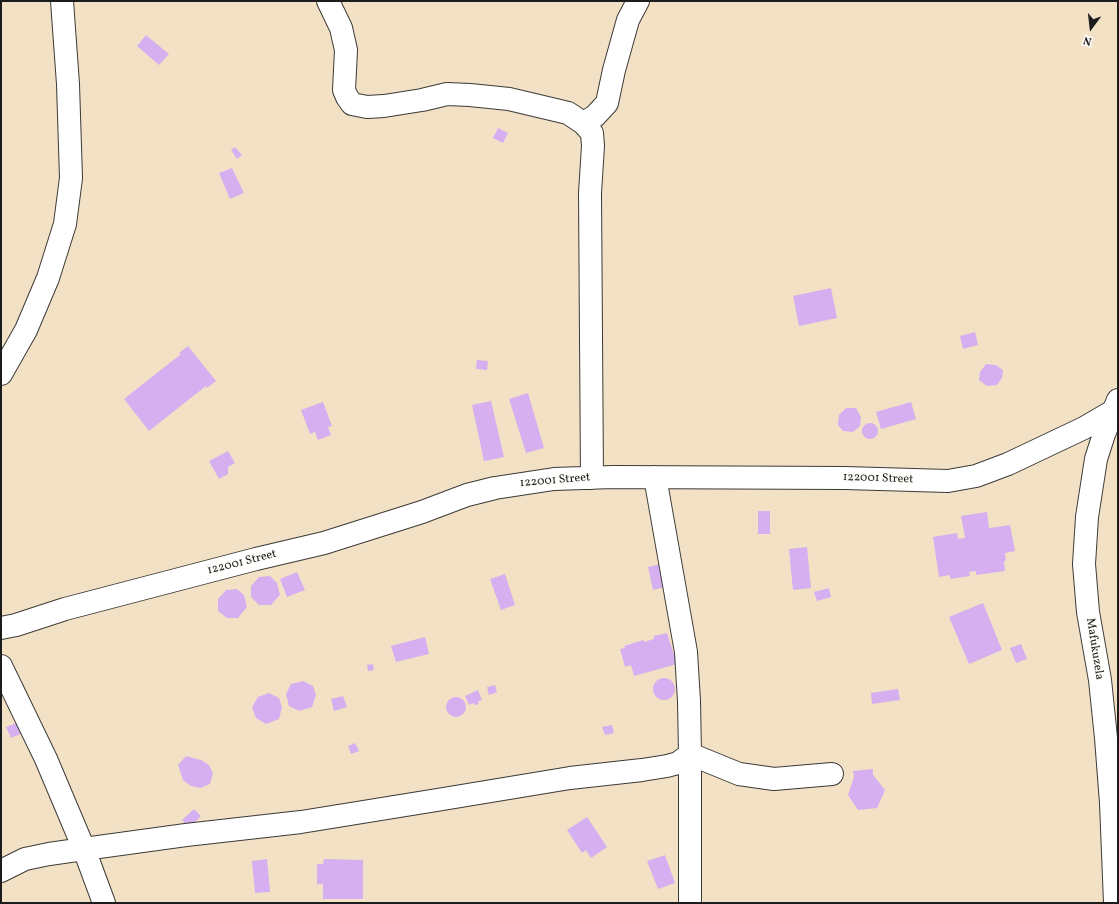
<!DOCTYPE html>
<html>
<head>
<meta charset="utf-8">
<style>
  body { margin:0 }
  #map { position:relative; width:1119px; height:904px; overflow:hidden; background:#f3e1c6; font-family:Vollkorn,serif }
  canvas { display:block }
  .frame { position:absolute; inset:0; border:2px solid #1c1c1c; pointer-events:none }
  .north { position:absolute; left:1071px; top:8px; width:40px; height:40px; -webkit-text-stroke:3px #fdfcf7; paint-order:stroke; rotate:195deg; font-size:11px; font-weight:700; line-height:16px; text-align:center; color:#1c1c1c }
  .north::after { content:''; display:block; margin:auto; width:14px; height:18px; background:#1c1c1c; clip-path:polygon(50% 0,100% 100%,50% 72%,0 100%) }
</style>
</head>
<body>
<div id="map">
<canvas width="1119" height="904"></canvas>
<div class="frame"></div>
<div class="north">N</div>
</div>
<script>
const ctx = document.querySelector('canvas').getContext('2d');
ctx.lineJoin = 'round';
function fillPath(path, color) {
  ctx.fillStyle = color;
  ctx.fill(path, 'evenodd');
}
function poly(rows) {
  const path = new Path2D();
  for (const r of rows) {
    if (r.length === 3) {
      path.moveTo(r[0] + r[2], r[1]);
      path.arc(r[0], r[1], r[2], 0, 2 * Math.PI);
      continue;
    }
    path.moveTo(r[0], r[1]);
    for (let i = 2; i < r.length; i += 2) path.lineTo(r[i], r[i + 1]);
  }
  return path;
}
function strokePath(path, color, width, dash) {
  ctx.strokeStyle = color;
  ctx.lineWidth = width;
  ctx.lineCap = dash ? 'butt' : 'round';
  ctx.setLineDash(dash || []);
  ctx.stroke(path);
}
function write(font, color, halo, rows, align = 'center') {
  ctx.font = font + ' Vollkorn,serif';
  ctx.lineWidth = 3;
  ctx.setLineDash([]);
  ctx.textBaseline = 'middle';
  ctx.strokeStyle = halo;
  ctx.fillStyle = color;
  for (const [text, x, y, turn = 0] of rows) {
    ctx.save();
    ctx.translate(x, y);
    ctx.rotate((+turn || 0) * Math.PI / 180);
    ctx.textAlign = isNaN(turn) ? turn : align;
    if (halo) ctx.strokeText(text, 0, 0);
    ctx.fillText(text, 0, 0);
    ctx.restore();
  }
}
fillPath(poly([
  [146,35,169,54,159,65,137,46],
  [498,128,508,133,503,143,493,138],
  [235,147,242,155,237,159,231,150],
  [232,168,244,193,230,199,219,173],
  [831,288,837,318,799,326,793,296],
  [975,332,978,345,963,349,960,336],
  [188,346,216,381,207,388,206,386,149,431,124,399,181,354,179,353],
  [477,360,488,361,487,370,476,369],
  [986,364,996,365,1003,370,1002,378,997,385,987,386,979,380,980,372],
  [528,393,544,448,526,453,509,399],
  [491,401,504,457,484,461,472,405],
  [323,402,332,426,328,427,331,435,318,440,315,432,310,434,301,410],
  [911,402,916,419,881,429,876,412],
  [846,408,856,408,861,417,860,426,853,432,843,431,838,425,839,415],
  [870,431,8],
  [228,451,235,463,228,467,228,474,219,479,209,461],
  [758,511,770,511,770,534,758,534],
  [987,512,989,528,1010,525,1015,551,1005,553,1006,561,1004,561,1005,571,976,575,976,571,969,572,970,576,950,579,950,575,939,577,933,537,957,533,958,539,965,538,961,516],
  [807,547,811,588,793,590,789,549],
  [660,564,665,587,653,590,648,567],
  [297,572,305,590,287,597,280,579],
  [505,574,515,605,501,610,490,579],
  [270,576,277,583,280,595,271,605,259,605,251,597,251,586,259,577],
  [829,588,831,597,817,601,814,592],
  [237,589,244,595,247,607,238,618,227,618,218,611,218,599,226,590],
  [983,603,1002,650,969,664,949,617],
  [667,633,677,664,634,676,631,665,625,667,620,649,625,648,624,646,644,640,644,642,654,639,654,636],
  [425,637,429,654,396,662,391,646],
  [1021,644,1027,659,1016,663,1010,648],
  [373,664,374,670,368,671,367,665],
  [664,689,11],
  [303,681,313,686,316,695,312,707,299,711,289,706,286,694,291,684],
  [495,685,497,692,489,695,487,687],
  [898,689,900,700,872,704,871,693],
  [478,690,482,700,478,701,479,704,475,705,474,703,469,705,465,696],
  [269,693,279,698,282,707,279,719,266,724,256,718,252,707,258,697],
  [343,696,347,707,334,711,331,699],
  [456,707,10],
  [19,722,23,733,11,738,6,727],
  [612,725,614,733,605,735,602,727],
  [355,743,359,751,351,754,348,746],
  [186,756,201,760,209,765,213,773,210,784,200,788,191,786,183,780,178,765],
  [873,769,873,775,885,790,877,808,858,810,848,795,854,777,853,771],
  [194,809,201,816,189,828,182,820],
  [587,817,607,847,591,858,586,850,582,853,567,830],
  [665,855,675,883,658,889,647,861],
  [267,859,270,892,255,893,252,861],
  [324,859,363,860,363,899,323,899,323,884,317,884,317,864,323,864]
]), '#d5afef');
const minor = poly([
  [328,1,341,28,346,50,344,90,347,97,352,104,367,107,384,106,422,100,447,94,470,95,509,99,568,113,583,123,592,133,593,146,590,193,592,478],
  [583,123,595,116,607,103,614,70,628,20,638,1],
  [1,374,26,330,48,278,65,224,71,178,68,84,62,1],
  [655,477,686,652,689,701,690,754,690,903],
  [1,628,16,625,65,609,256,559,324,543,422,512,467,495,495,488,554,479,613,477,845,478,948,481,976,476,1008,464,1084,428,1113,411],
  [1,666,46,759,84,849,186,835,301,822,437,800,570,778,642,770,667,766,678,763,690,754,739,774,774,779,832,774],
  [1,871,25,859,49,854,84,849,104,903]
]);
const major = poly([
  [1115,903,1111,803,1106,738,1100,680,1088,612,1084,564,1087,517,1096,459,1104,434,1118,400]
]);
strokePath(minor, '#3c3a36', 24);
strokePath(major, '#3c3a36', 24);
strokePath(minor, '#fff', 22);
strokePath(major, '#fff', 22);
write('12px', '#1c1c1c', '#fdfcf7', [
  ["122001 Street",878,479,2],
  ["122001 Street",555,481,-5],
  ["122001 Street",242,563,-14],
  ["Mafukuzela",1094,649,81]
]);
</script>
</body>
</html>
